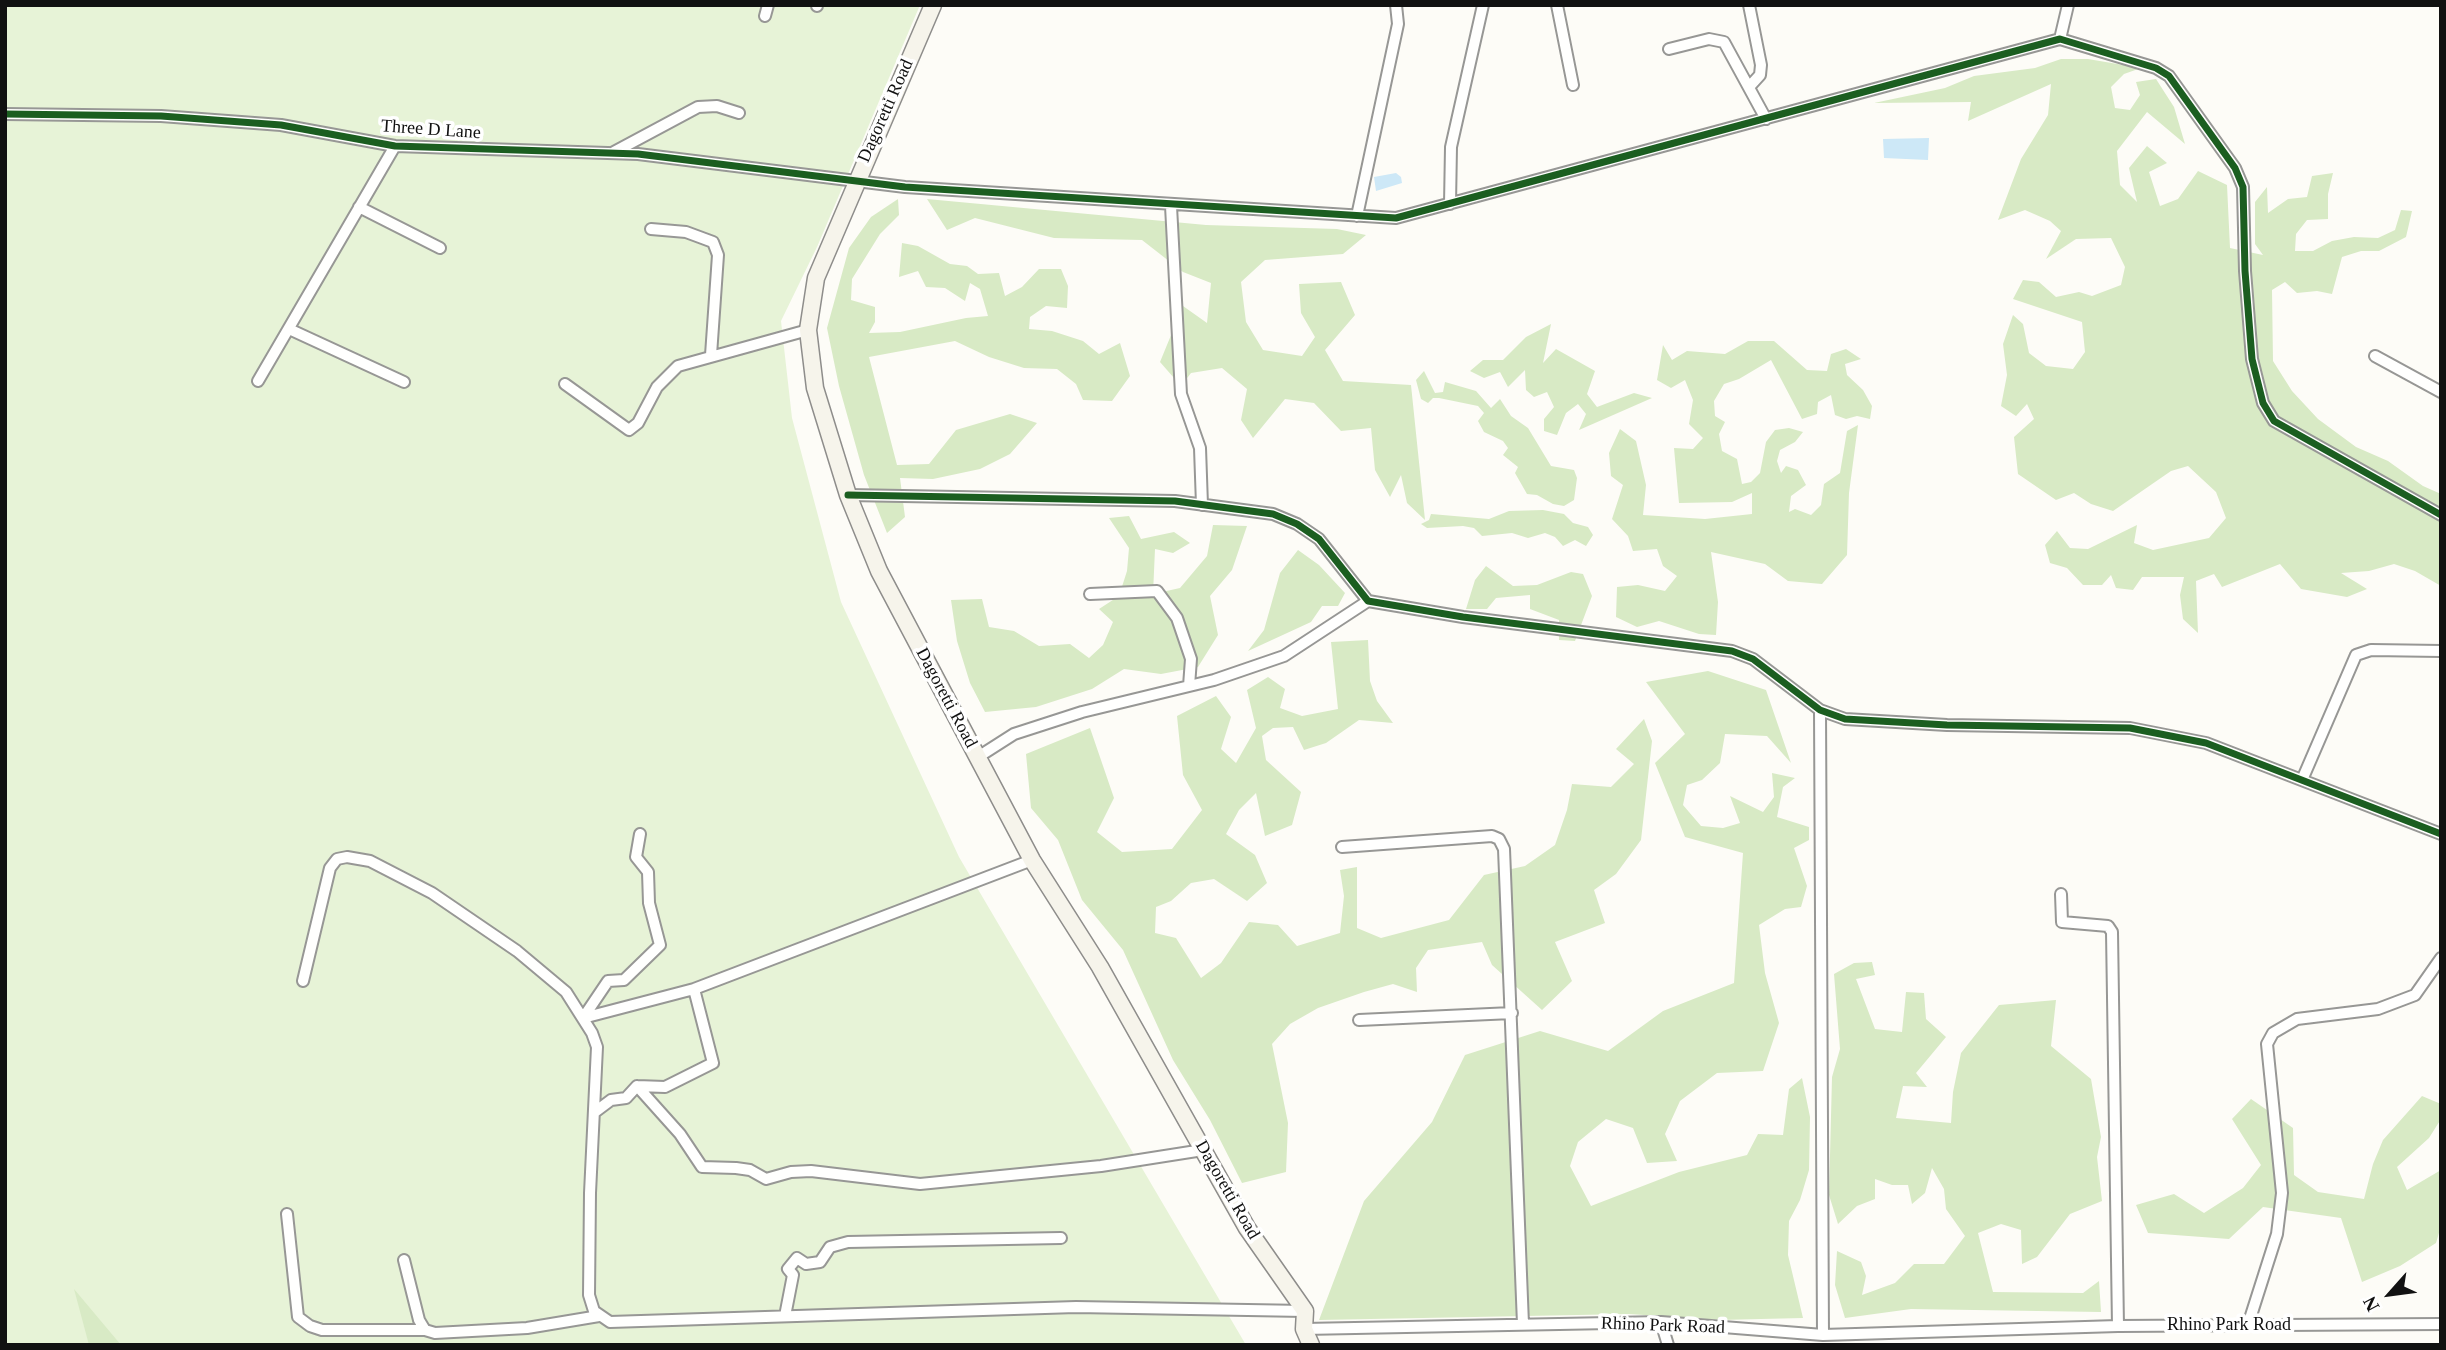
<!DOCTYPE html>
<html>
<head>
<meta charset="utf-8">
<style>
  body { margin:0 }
  #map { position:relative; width:2446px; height:1350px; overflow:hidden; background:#fdfcf7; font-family:Georgia,serif }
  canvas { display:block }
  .frame { position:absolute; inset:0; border:7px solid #111; pointer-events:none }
  .north { position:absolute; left:2355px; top:1259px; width:70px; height:70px; -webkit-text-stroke:5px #fff; paint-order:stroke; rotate:242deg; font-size:19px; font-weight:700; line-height:28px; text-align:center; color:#111 }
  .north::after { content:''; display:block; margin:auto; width:24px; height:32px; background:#111; clip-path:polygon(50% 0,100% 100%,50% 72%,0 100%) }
</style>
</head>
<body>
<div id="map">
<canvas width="2446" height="1350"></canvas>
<div class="frame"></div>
<div class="north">N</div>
</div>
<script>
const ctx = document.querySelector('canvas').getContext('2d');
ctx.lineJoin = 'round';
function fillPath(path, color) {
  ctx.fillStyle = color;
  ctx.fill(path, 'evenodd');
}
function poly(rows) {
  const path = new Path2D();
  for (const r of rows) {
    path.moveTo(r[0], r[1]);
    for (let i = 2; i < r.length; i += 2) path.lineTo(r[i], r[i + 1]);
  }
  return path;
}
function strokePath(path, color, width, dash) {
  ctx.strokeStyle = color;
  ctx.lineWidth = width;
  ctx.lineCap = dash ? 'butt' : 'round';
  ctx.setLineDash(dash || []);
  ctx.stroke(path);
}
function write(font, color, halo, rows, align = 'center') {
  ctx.font = font + ' Georgia,serif';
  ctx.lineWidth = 7;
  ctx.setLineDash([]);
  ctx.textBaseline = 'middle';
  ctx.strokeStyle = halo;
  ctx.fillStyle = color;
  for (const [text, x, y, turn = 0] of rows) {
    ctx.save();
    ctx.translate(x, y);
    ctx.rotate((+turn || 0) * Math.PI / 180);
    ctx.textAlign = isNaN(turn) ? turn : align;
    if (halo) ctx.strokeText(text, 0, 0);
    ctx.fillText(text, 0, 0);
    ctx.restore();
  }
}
fillPath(poly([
  [5,5,920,5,817,247,781,321,792,418,841,602,959,857,1246,1345,5,1345]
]), '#e7f3d7');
fillPath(poly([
  [2061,59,2088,59,2141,68,2124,74,2111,87,2115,108,2130,110,2140,95,2136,82,2156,79,2174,107,2185,144,2147,112,2117,151,2120,185,2137,202,2129,168,2147,146,2167,163,2149,172,2160,206,2178,199,2198,171,2227,185,2230,248,2263,255,2255,244,2255,202,2267,187,2268,213,2288,199,2307,197,2312,176,2333,173,2328,194,2328,219,2307,220,2296,234,2295,251,2313,251,2332,241,2354,237,2378,238,2395,230,2401,210,2412,211,2406,237,2379,251,2361,251,2342,257,2332,294,2317,291,2297,293,2285,282,2272,290,2273,361,2292,391,2318,419,2356,447,2388,461,2423,486,2441,494,2441,586,2415,571,2394,564,2369,571,2341,573,2367,589,2347,597,2301,589,2280,564,2222,587,2214,574,2196,581,2198,633,2183,619,2180,595,2184,577,2142,577,2133,590,2116,588,2111,575,2102,585,2083,585,2067,568,2050,563,2045,545,2057,531,2070,548,2088,549,2137,525,2134,543,2153,550,2209,538,2226,518,2216,492,2188,466,2171,471,2113,511,2091,504,2074,493,2056,500,2018,474,2014,437,2034,419,2027,404,2016,416,2001,406,2007,375,2003,344,2013,315,2023,324,2029,353,2046,366,2073,369,2085,352,2082,322,2013,299,2023,280,2039,282,2056,297,2079,292,2092,296,2121,285,2125,267,2111,238,2076,239,2046,259,2061,231,2050,221,2025,210,1998,220,2021,159,2048,115,2051,84,1968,121,1971,102,1874,103,1945,88,1974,76,2035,68],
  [898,199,899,215,880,234,852,279,851,300,875,307,875,322,869,333,900,332,966,318,988,316,980,289,970,283,965,301,945,288,926,287,918,271,899,277,902,243,918,246,950,264,967,266,978,274,999,273,1005,296,1022,287,1039,269,1061,269,1068,286,1067,308,1046,306,1030,317,1029,329,1052,331,1083,341,1099,354,1120,343,1130,376,1112,401,1083,400,1076,384,1057,369,1024,368,989,357,955,341,869,357,897,465,929,464,956,430,1010,414,1037,423,1010,454,980,469,933,479,900,478,905,517,887,533,864,475,839,386,827,328,849,248,871,217],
  [927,199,1206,225,1337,229,1366,235,1343,254,1265,260,1241,282,1246,322,1263,350,1302,356,1315,337,1301,313,1299,284,1341,282,1355,315,1325,350,1343,381,1411,385,1425,520,1407,503,1401,475,1390,497,1375,470,1371,428,1341,431,1314,403,1285,399,1253,438,1241,420,1247,389,1222,368,1191,373,1181,386,1160,362,1183,306,1207,323,1211,283,1183,272,1142,240,1054,238,975,218,947,230],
  [1551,324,1543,363,1556,349,1595,371,1587,394,1597,407,1634,393,1652,398,1579,430,1586,414,1578,404,1566,413,1557,435,1544,431,1544,419,1554,407,1547,392,1534,397,1526,390,1525,370,1508,387,1500,372,1484,378,1470,371,1483,360,1503,360,1526,337],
  [1748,341,1774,341,1807,370,1827,371,1831,354,1846,349,1861,359,1845,364,1847,375,1863,390,1872,406,1870,419,1857,416,1846,419,1835,415,1831,395,1818,402,1817,414,1802,419,1771,360,1739,379,1724,384,1714,401,1715,416,1725,422,1719,434,1722,451,1737,459,1742,484,1751,482,1760,473,1766,442,1775,430,1789,428,1803,432,1795,442,1780,450,1777,461,1781,473,1786,466,1798,470,1806,485,1791,496,1789,512,1795,509,1811,515,1821,505,1824,484,1840,473,1847,431,1858,425,1849,493,1847,555,1822,584,1788,581,1765,564,1711,552,1718,602,1716,635,1699,634,1659,621,1637,627,1616,617,1617,587,1638,585,1665,591,1677,576,1663,566,1657,549,1633,551,1628,536,1612,519,1623,485,1611,476,1609,453,1620,429,1636,441,1646,485,1643,515,1705,519,1752,514,1752,493,1732,502,1679,503,1674,448,1693,449,1703,438,1689,424,1693,400,1685,380,1671,388,1657,380,1663,345,1672,360,1687,351,1725,354],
  [1424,371,1435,393,1443,392,1445,382,1476,391,1491,408,1500,399,1511,416,1528,428,1551,466,1574,470,1577,478,1574,500,1564,506,1553,504,1537,495,1527,494,1515,473,1518,467,1503,455,1508,448,1503,441,1484,432,1478,421,1484,413,1478,406,1439,398,1433,398,1428,403,1421,399,1416,380],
  [1543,510,1564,514,1573,523,1588,527,1593,535,1586,546,1575,540,1563,546,1555,537,1545,533,1528,538,1512,533,1482,536,1474,528,1463,526,1427,528,1421,524,1429,520,1431,514,1489,519,1509,511],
  [1129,516,1141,539,1174,532,1190,543,1173,553,1155,549,1153,594,1180,588,1207,556,1213,525,1247,526,1232,570,1210,596,1218,635,1198,667,1161,674,1124,669,1092,689,1036,707,985,712,970,683,957,641,951,600,982,599,989,627,1014,631,1039,646,1070,644,1089,658,1103,645,1113,622,1099,609,1119,596,1127,571,1129,548,1109,518],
  [1298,550,1319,565,1345,593,1338,606,1322,606,1311,622,1248,651,1264,630,1280,573],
  [1486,566,1513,586,1537,585,1571,572,1583,574,1592,596,1575,641,1559,640,1559,620,1530,609,1530,595,1496,598,1487,609,1466,609,1475,580],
  [1368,640,1370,681,1377,701,1393,723,1359,720,1326,743,1304,750,1293,727,1273,728,1262,736,1266,760,1301,792,1292,825,1265,836,1256,793,1239,810,1226,834,1255,855,1267,883,1247,901,1214,879,1191,883,1171,901,1156,907,1155,933,1176,938,1201,978,1221,963,1249,922,1278,925,1297,946,1340,933,1344,896,1340,870,1357,867,1357,928,1381,938,1449,920,1484,875,1525,866,1555,845,1567,810,1572,784,1611,787,1634,764,1616,749,1644,719,1652,741,1641,840,1616,874,1594,890,1605,923,1555,942,1572,981,1542,1010,1492,965,1482,942,1428,950,1416,968,1417,992,1393,984,1364,992,1318,1008,1290,1024,1272,1044,1288,1123,1286,1172,1242,1183,1210,1120,1173,1060,1123,950,1082,900,1058,840,1031,808,1026,754,1090,728,1114,798,1097,832,1122,852,1172,849,1202,810,1183,775,1177,716,1216,696,1231,717,1221,749,1236,763,1256,728,1247,690,1268,677,1285,689,1280,708,1302,716,1338,709,1331,642],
  [1708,671,1766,690,1791,763,1767,736,1725,734,1720,763,1702,780,1687,785,1683,805,1701,826,1723,828,1740,823,1730,796,1763,812,1774,797,1772,773,1795,778,1783,787,1777,817,1809,827,1809,840,1794,848,1807,886,1801,907,1785,909,1759,925,1765,973,1779,1023,1763,1071,1717,1073,1680,1101,1665,1134,1677,1161,1647,1163,1633,1128,1606,1119,1578,1142,1570,1166,1591,1206,1679,1172,1747,1155,1758,1134,1783,1135,1789,1089,1802,1078,1810,1117,1809,1170,1800,1200,1789,1221,1788,1255,1803,1318,1719,1320,1629,1314,1319,1320,1364,1201,1432,1122,1465,1055,1540,1031,1608,1051,1663,1011,1734,983,1743,853,1685,837,1655,763,1685,734,1646,682],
  [1872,962,1875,975,1856,979,1875,1029,1902,1032,1906,992,1924,993,1926,1019,1946,1037,1916,1073,1927,1087,1903,1086,1896,1118,1951,1123,1953,1092,1961,1053,1999,1005,2056,1000,2051,1046,2091,1079,2101,1137,2097,1157,2102,1201,2070,1214,2037,1257,2022,1264,2021,1230,2001,1224,1978,1233,1993,1292,2083,1293,2099,1281,2101,1312,1911,1309,1845,1318,1835,1285,1837,1251,1861,1262,1866,1276,1862,1295,1895,1283,1914,1264,1944,1264,1965,1236,1946,1209,1944,1189,1932,1168,1925,1193,1912,1204,1908,1185,1892,1185,1875,1179,1875,1199,1857,1206,1838,1224,1829,1195,1832,1077,1840,1049,1834,974,1854,963],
  [2422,1096,2441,1104,2441,1119,2429,1138,2397,1167,2407,1190,2441,1170,2441,1226,2436,1243,2400,1266,2362,1282,2341,1218,2263,1207,2229,1239,2148,1233,2136,1205,2174,1194,2204,1213,2243,1188,2261,1165,2232,1119,2251,1099,2293,1128,2294,1175,2318,1192,2364,1199,2373,1164,2383,1140],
  [74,1289,121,1345,89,1345]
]), '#d8eac5');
fillPath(poly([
  [1929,138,1928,160,1884,158,1883,139],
  [1396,173,1401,177,1402,183,1376,191,1374,177]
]), '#cde8f7');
const street = poly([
  [1557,5,1573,85],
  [817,6,817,5],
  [765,16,768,5],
  [2060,39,2068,5],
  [1669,49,1709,39,1724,42,1766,119],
  [1749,87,1760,75,1761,65,1749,5],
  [5,114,161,116,281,125,395,146,638,154,905,187,1396,218,2060,39,2156,68,2169,76,2235,168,2243,187,2245,271,2252,359,2263,403,2274,421,2441,515],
  [614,152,698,107,717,106,739,113],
  [1450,204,1451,147,1483,5],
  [1171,206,1181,394,1200,448,1202,505],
  [359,207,440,248],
  [1357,216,1398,24,1396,5],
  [651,229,686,232,713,242,718,255,711,355],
  [289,329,404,382],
  [2375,356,2441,392],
  [258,381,395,146],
  [565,384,629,430,638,423,657,387,678,366,808,330],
  [848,495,1175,501,1273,514,1297,524,1319,539,1368,601,1463,617,1732,651,1753,659,1820,710,1845,719,1947,725,2130,728,2206,743,2441,834],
  [1090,594,1157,591,1177,618,1191,659,1189,686],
  [1820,710,1823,1335],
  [978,757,1014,734,1082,712,1214,680,1284,656,1368,601],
  [2302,780,2356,655,2371,650,2441,651],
  [640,834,636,857,648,872,649,903,660,945,624,980,608,981,583,1018,694,989,1032,860],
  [1342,847,1492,836,1499,839,1504,849,1523,1324],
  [2061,894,2062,922,2108,926,2112,932,2118,1326],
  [303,981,330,868,337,859,347,857,370,861,432,893,517,951,566,992,592,1033,597,1047,590,1193,589,1295,594,1311,610,1322,1076,1307,1305,1311],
  [1359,1020,1512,1013],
  [637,1086,680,1134,702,1167,736,1168,750,1170,766,1179,791,1172,811,1171,920,1184,1101,1166,1203,1150],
  [595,1112,611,1100,626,1098,637,1086,665,1087,713,1063,694,989],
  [287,1214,298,1317,310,1326,322,1330,425,1330],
  [404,1260,419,1320,425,1330,435,1333,527,1328,599,1316],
  [785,1316,793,1275,788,1269,797,1258,806,1264,820,1262,830,1247,848,1242,1061,1238],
  [1661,1322,1668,1345],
  [2248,1325,2277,1234,2282,1193,2267,1044,2273,1033,2297,1019,2378,1009,2415,995,2441,958],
  [1304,1329,1661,1322,1823,1335,2118,1326,2441,1324]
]);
const secondary = poly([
  [933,5,816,278,808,330,815,388,848,495,879,571,1032,860,1100,967,1247,1228,1305,1311,1304,1329,1311,1345]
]);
strokePath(street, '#979795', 14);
strokePath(secondary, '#8e8d8b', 19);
strokePath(street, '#fffffe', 10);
strokePath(secondary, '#f6f4eb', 16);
strokePath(poly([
  [5,114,161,116,281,125,395,146,638,154,905,187,1396,218,2060,39,2156,68,2169,76,2235,168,2243,187,2245,271,2252,359,2263,403,2274,421,2441,515],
  [848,495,1175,501,1273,514,1297,524,1319,539,1368,601,1463,617,1732,651,1753,659,1820,710,1845,719,1947,725,2130,728,2206,743,2441,834]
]), '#1b5e20', 7);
write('18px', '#111', '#fff', [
  ["Dagoretti Road",886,111,-66],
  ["Three D Lane",431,130,4],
  ["Dagoretti Road",946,698,62],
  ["Dagoretti Road",1227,1190,60],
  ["Rhino Park Road",2229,1325],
  ["Rhino Park Road",1663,1326,2]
]);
</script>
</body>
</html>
